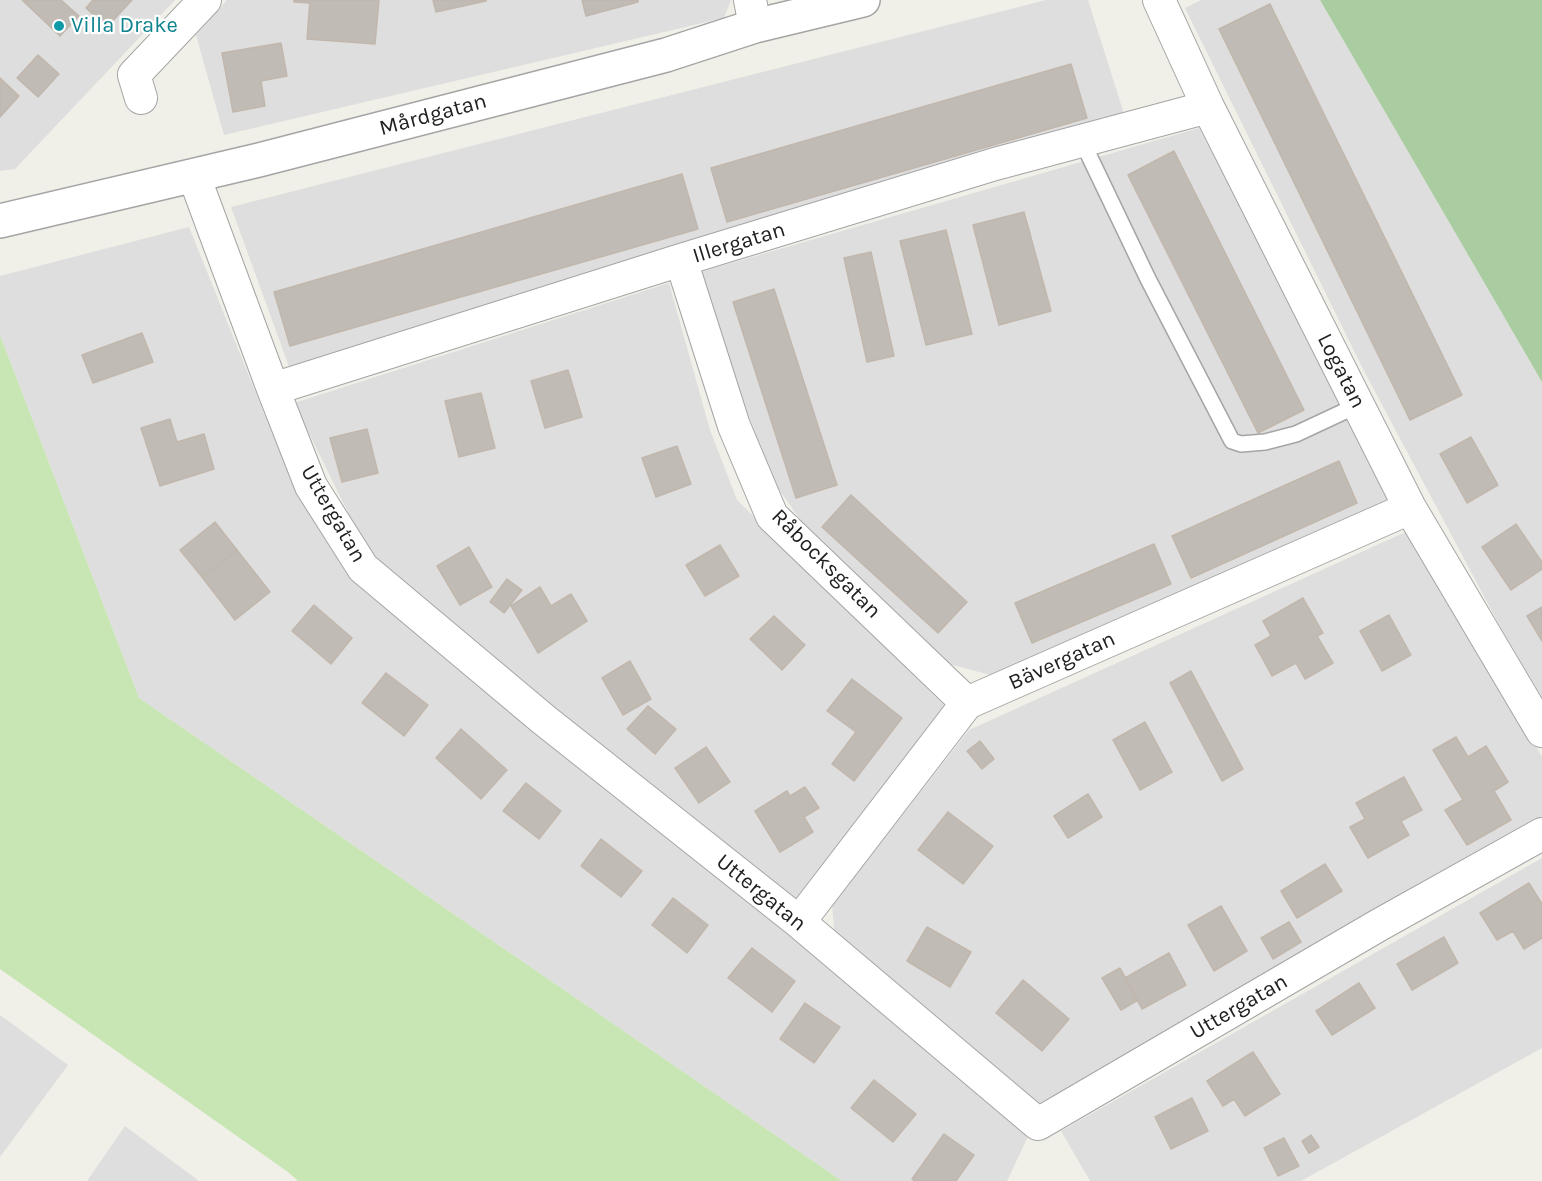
<!DOCTYPE html>
<html>
<head>
<meta charset="utf-8">
<style>
  body { margin:0 }
  canvas { display:block; background:#f0efe8 }
</style>
</head>
<body>
<canvas width="1542" height="1181"></canvas>
<script>
const ctx = document.querySelector('canvas').getContext('2d');
ctx.lineJoin = 'round';
function fillPath(path, color) {
  ctx.fillStyle = color;
  ctx.fill(path, 'evenodd');
}
function poly(rows) {
  const path = new Path2D();
  for (const r of rows) {
    path.moveTo(r[0], r[1]);
    for (let i = 2; i < r.length; i += 2) path.lineTo(r[i], r[i + 1]);
  }
  return path;
}
function strokePath(path, color, width, dash) {
  ctx.strokeStyle = color;
  ctx.lineWidth = width;
  ctx.lineCap = dash ? 'butt' : 'round';
  ctx.setLineDash(dash || []);
  ctx.stroke(path);
}
function write(font, color, halo, rows, align = 'center') {
  ctx.font = font + ' Karla,sans-serif';
  ctx.lineWidth = 4.5;
  ctx.setLineDash([]);
  ctx.textBaseline = 'middle';
  ctx.strokeStyle = halo;
  ctx.fillStyle = color;
  for (const [text, x, y, turn = 0] of rows) {
    ctx.save();
    ctx.translate(x, y);
    ctx.rotate((+turn || 0) * Math.PI / 180);
    ctx.textAlign = isNaN(turn) ? turn : align;
    if (halo) ctx.strokeText(text, 0, 0);
    ctx.fillText(text, 0, 0);
    ctx.restore();
  }
}
fillPath(poly([
  [0,0,175,0,15,169,0,171],
  [227,0,731,0,724,18,224,135,196,35],
  [1046,0,1088,0,1125,117,292,375,231,207],
  [1201,0,1320,0,1542,382,1542,705,1364,371,1185,8],
  [1199,128,1393,500,1002,678,945,663,820,548,769,475,700,272],
  [189,227,294,488,345,571,1030,1132,1007,1181,842,1181,139,698,0,335,0,276],
  [669,283,710,430,737,500,945,706,795,900,373,563,294,403],
  [1410,530,1542,757,1542,825,1034,1106,835,937,832,905,969,730],
  [1542,858,1542,1048,1301,1181,1090,1181,1061,1131],
  [0,1015,68,1065,0,1157],
  [125,1126,199,1181,87,1181]
]), '#dfdede');
fillPath(poly([
  [0,335,139,698,842,1181,298,1181,288,1172,0,969]
]), '#c7e6b3');
fillPath(poly([
  [1320,0,1542,0,1542,382]
]), '#a9cca0');
const building = poly([
  [22,0,61,0,79,16,60,36,22,0],
  [93,0,132,0,107,27,86,8,93,0],
  [294,0,310,0,310,3,294,2,294,0],
  [310,0,379,0,375,44,307,39,310,0],
  [433,0,486,0,486,1,436,12,433,0],
  [582,0,638,0,638,2,586,16,582,0],
  [1270,4,1462,395,1410,420,1219,29,1270,4],
  [281,43,287,76,261,81,265,106,233,112,222,53,281,43],
  [38,55,59,74,38,97,17,78,38,55],
  [1071,64,1087,118,727,222,711,168,1071,64],
  [0,78,19,96,0,117,0,78],
  [1174,151,1304,410,1258,433,1128,175,1174,151],
  [682,174,698,229,290,346,274,292,682,174],
  [1024,212,1051,311,999,325,973,225,1024,212],
  [946,230,972,334,926,345,900,241,946,230],
  [871,252,894,356,867,362,844,258,871,252],
  [774,289,837,485,796,498,733,302,774,289],
  [142,333,153,362,93,383,82,355,142,333],
  [568,370,582,417,545,428,531,381,568,370],
  [481,393,495,448,459,457,445,401,481,393],
  [170,419,177,442,204,434,214,469,160,486,141,428,170,419],
  [367,429,378,473,342,482,330,438,367,429],
  [1471,437,1498,485,1467,503,1440,454,1471,437],
  [677,446,691,484,656,497,642,458,677,446],
  [1339,461,1357,503,1191,578,1172,536,1339,461],
  [851,495,967,602,938,633,822,527,851,495],
  [215,522,237,550,202,577,180,550,215,522],
  [1516,524,1542,562,1542,569,1511,590,1482,547,1516,524],
  [1154,544,1171,584,1032,643,1015,603,1154,544],
  [720,545,739,576,705,596,686,565,720,545],
  [469,547,492,587,460,605,437,566,469,547],
  [237,550,270,592,235,620,202,577,237,550],
  [507,579,522,590,504,613,490,602,507,579],
  [540,587,551,606,571,594,587,621,538,653,511,606,540,587],
  [1303,598,1323,633,1317,636,1333,663,1305,679,1296,663,1272,676,1255,645,1271,636,1263,621,1303,598],
  [314,605,352,638,331,664,292,631,314,605],
  [1542,607,1542,641,1527,616,1542,607],
  [1389,615,1411,655,1382,671,1360,631,1389,615],
  [774,616,805,645,782,670,750,639,774,616],
  [630,661,651,699,623,715,602,678,630,661],
  [1191,671,1243,769,1222,781,1170,683,1191,671],
  [386,673,428,705,404,736,362,703,386,673],
  [852,679,902,718,854,781,832,764,856,732,827,711,852,679],
  [648,706,676,729,655,754,627,729,648,706],
  [1145,722,1172,772,1140,790,1113,740,1145,722],
  [461,729,507,770,481,799,436,758,461,729],
  [1456,737,1468,757,1486,746,1508,782,1494,791,1511,820,1467,845,1445,810,1463,800,1433,750,1456,737],
  [980,741,994,759,982,769,967,751,980,741],
  [706,747,730,782,699,803,675,768,706,747],
  [1404,777,1422,810,1401,821,1409,835,1368,858,1350,827,1365,819,1356,803,1404,777],
  [526,783,561,811,539,839,503,811,526,783],
  [805,787,819,808,804,817,813,832,780,852,755,811,787,791,790,796,805,787],
  [1088,794,1102,817,1068,838,1054,816,1088,794],
  [948,812,993,846,963,884,918,850,948,812],
  [601,839,642,871,621,897,581,866,601,839],
  [1325,864,1342,891,1297,918,1281,891,1325,864],
  [1529,883,1542,904,1542,938,1524,949,1513,931,1497,940,1480,913,1529,883],
  [673,898,708,925,687,953,652,925,673,898],
  [1221,906,1247,951,1214,971,1188,925,1221,906],
  [1289,922,1301,942,1273,959,1261,938,1289,922],
  [927,927,971,952,950,987,907,961,927,927],
  [1444,937,1458,963,1412,990,1397,964,1444,937],
  [752,948,795,981,772,1012,728,978,752,948],
  [1169,953,1186,985,1142,1009,1125,978,1169,953],
  [1120,968,1138,1000,1121,1010,1102,978,1120,968],
  [1023,980,1069,1019,1042,1051,996,1013,1023,980],
  [1359,983,1375,1008,1332,1035,1316,1011,1359,983],
  [805,1003,840,1027,814,1063,780,1039,805,1003],
  [1253,1052,1280,1094,1245,1116,1234,1099,1223,1106,1207,1081,1253,1052],
  [874,1080,916,1114,893,1142,851,1108,874,1080],
  [1192,1098,1208,1131,1171,1149,1155,1117,1192,1098],
  [944,1134,974,1155,956,1181,915,1181,912,1179,944,1134],
  [1311,1135,1319,1147,1309,1153,1302,1141,1311,1135],
  [1284,1138,1299,1166,1278,1176,1264,1148,1284,1138]
]);
fillPath(building, '#c1bbb5');
strokePath(building, '#c1b7ac', 1.5);
const service = poly([
  [1082,141,1148,279,1232,441,1241,444,1265,442,1296,434,1358,405]
]);
const minor = poly([
  [750,0,755,26],
  [1159,0,1208,107,1410,508,1542,731],
  [141,98,134,75,205,0],
  [194,176,273,389,311,486,363,568,543,719,799,922,1038,1124,1379,925,1542,834],
  [681,260,734,426,772,516,967,703],
  [273,389,681,260,995,164,1208,107],
  [799,922,967,703,1410,508]
]);
const tertiary = poly([
  [0,221,259,160,666,55,755,26,863,0]
]);
strokePath(service, '#a5a5a5', 18);
strokePath(minor, '#a5a5a5', 34);
strokePath(tertiary, '#a5a5a5', 36);
strokePath(service, '#fff', 15);
strokePath(minor, '#fff', 32);
strokePath(tertiary, '#fff', 33);
for (const [x, y, r, color] of [
  [59,26,6,"#0f9aa8"]
]) {
  const dot = new Path2D();
  dot.arc(x, y, r, 0, 2 * Math.PI);
  ctx.fillStyle = color;
  ctx.fill(dot);
  strokePath(dot, '#fff', 2);
}
write('22px', '#0d838f', '#fff', [
  ["Villa Drake",71,26]
], 'left');
write('22px', '#212121', '#fff', [
  ["Mårdgatan",433,115,-15],
  ["Illergatan",739,243,-17],
  ["Logatan",1341,371,63],
  ["Uttergatan",333,514,60],
  ["Råbocksgatan",826,564,45],
  ["Bävergatan",1062,661,-24],
  ["Uttergatan",761,893,39],
  ["Uttergatan",1239,1007,-30]
]);
</script>
</body>
</html>
